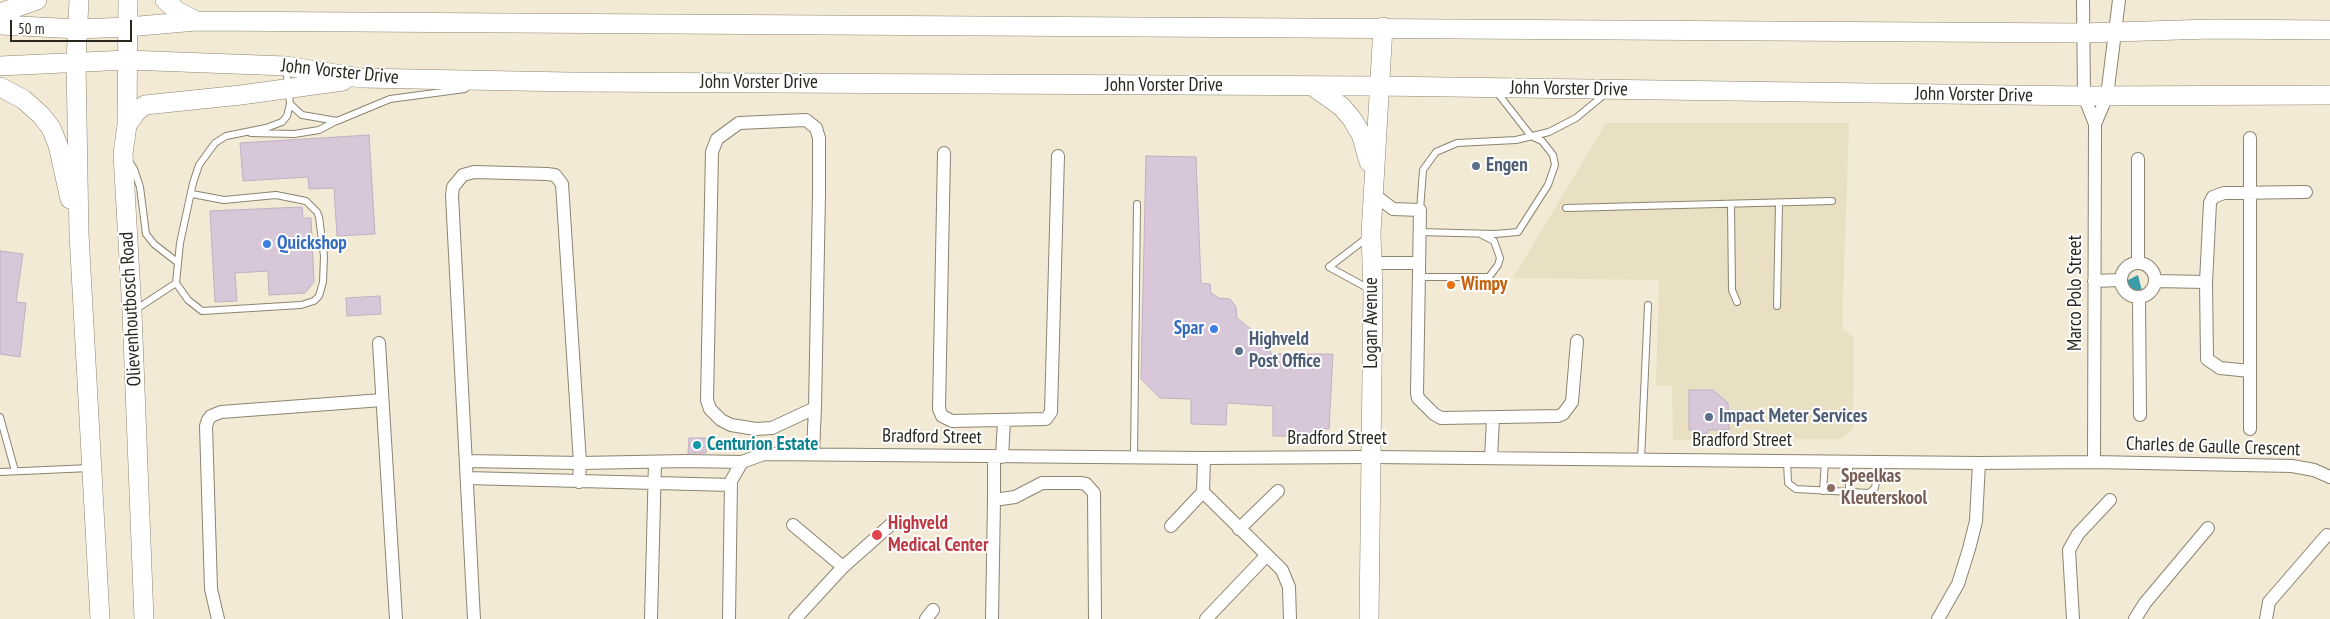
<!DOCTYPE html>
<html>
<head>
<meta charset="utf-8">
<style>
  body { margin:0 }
  #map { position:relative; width:2330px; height:619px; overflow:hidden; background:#f2ead4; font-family:"PT Sans Narrow",sans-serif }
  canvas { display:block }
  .scale { position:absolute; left:10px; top:20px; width:122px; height:22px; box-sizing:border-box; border:2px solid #2a271f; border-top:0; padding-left:6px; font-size:15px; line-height:18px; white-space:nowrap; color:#2a271f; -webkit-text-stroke:4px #fff; paint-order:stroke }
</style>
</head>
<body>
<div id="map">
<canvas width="2330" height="619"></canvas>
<div class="scale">50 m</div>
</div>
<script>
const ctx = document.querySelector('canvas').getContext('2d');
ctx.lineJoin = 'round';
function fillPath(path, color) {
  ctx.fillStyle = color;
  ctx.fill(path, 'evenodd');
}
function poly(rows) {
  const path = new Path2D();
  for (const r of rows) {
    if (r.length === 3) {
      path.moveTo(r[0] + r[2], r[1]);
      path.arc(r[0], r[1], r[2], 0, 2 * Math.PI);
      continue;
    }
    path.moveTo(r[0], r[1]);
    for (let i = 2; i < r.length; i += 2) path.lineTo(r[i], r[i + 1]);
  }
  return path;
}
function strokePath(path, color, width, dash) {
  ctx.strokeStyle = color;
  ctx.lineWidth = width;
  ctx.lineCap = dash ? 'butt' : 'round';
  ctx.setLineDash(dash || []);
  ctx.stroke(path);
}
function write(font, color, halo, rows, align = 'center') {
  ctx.font = font + ' "PT Sans Narrow",sans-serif';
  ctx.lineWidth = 4;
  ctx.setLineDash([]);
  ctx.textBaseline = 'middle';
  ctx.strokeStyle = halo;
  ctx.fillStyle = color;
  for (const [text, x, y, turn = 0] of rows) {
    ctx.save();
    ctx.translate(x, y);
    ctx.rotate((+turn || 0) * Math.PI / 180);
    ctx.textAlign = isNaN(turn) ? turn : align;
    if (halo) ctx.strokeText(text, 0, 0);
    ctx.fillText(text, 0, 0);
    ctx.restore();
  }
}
fillPath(poly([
  [1606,123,1849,123,1842,328,1854,337,1853,429,1842,439,1673,440,1672,386,1656,386,1659,280,1513,278]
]), '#e9dfc3');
fillPath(poly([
  [2138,275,2142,291,2133,294,2127,291,2124,285,2126,281]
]), '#3b9ca9');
const building = poly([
  [369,135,375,234,337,236,334,188,309,189,308,177,243,181,240,143,369,135],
  [1146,156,1196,157,1201,283,1210,284,1211,293,1219,298,1230,299,1236,307,1237,318,1252,330,1253,344,1270,345,1271,354,1333,354,1329,429,1315,428,1314,436,1273,436,1273,406,1227,403,1226,425,1191,424,1191,399,1160,398,1141,379,1146,156],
  [302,207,303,218,311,218,314,282,305,293,269,295,268,271,235,273,237,301,215,302,210,211,302,207],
  [0,251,23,254,16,302,26,303,20,357,0,354,0,251],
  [380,296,381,314,347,316,346,298,380,296],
  [1689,390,1713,390,1728,403,1729,430,1708,430,1708,433,1696,434,1696,430,1689,430,1689,390],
  [689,438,706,438,706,453,688,453,689,438]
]);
fillPath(building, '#d8c7d8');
strokePath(building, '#c0b0c1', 1);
const lane = poly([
  [290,104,302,115,337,121,390,99,465,89,468,86],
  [251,133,294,134,319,130,336,121],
  [129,161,134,169,140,187,146,234,154,244,177,262],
  [192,194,224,200,276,195,306,201,317,212,319,217,324,256,323,282,319,296,314,301,301,305,202,311,188,300,176,283,180,243,193,183,199,165,215,143,226,136,266,128,282,122,287,116,290,104,286,67],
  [1731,204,1732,290,1737,302],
  [1566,208,1832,201],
  [1420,210,1423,170,1436,152,1457,143,1516,140,1549,132,1576,118,1605,94],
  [1419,232,1495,234,1518,232,1548,185,1555,165,1553,155,1542,141,1531,136,1496,91],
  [1368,237,1329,267,1371,290],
  [1418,277,1489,277,1498,265,1500,258,1494,241,1482,235],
  [1777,306,1779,203],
  [135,310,176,283],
  [0,417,15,471],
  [1134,458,1137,204],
  [1641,460,1648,305],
  [1787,461,1788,483,1796,489,1869,493,1875,488,1879,461],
  [0,472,90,468],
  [1823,491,1825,461],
  [1849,492,1849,461]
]);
const street = poly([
  [2083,0,2084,96,2095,124],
  [944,153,939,409,942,416,952,421,1046,419,1051,412,1058,156],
  [2138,159,2138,263],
  [1372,193,1393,209,1420,210,1417,393,1418,398,1434,414,1441,418,1558,416,1563,414,1572,402,1577,341],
  [2138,280,17],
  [1372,263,1418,263],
  [2094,281,2120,280],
  [2155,281,2206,282],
  [2139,297,2140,415],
  [379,343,396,619],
  [2250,371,2220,368,2207,359,2206,282,2210,203,2213,197,2224,193,2306,192],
  [2250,429,2250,138],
  [813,454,814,429,815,408,819,194,819,138,816,128,806,120,739,123,717,139,712,152,707,400,710,409,721,420,731,425,756,429,772,428,815,408],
  [1002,457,1004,421],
  [1204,458,1203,492,1282,570,1289,587,1290,619],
  [1491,458,1493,419],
  [466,461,580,463,687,461,742,462],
  [2094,462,2095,124,2107,96,2119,0],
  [467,478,731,485],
  [994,500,994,457],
  [793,525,843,567],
  [1171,526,1203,492],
  [1239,529,1278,491],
  [218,619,211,589,206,426,208,420,211,416,221,412,382,400],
  [474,619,452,196,453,187,463,175,474,172,547,174,555,175,562,184,580,463,579,482],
  [651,619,655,462],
  [729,619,731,481,742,462,764,454,1204,458,1371,457,1979,463,2094,462,2292,466,2314,470,2330,477],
  [795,619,843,567,896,520],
  [926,619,933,610],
  [992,619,994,500,1015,497,1042,483,1080,483,1086,484,1094,493,1095,619],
  [1206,619,1267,555],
  [1938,619,1958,584,1969,549,1976,521,1979,463],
  [2073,619,2069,550,2078,534,2110,500],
  [2135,619,2145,603,2208,528],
  [2266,619,2269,602,2327,535]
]);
const secondary = poly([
  [79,0,76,62,79,234,100,619],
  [128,0,127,125,123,154,132,312,144,619],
  [165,0,177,11,196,21],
  [0,13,37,0],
  [0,25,78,29,128,27,196,21,2083,33,2211,29,2330,30],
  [0,66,127,60,286,66,361,78,569,82,1378,86,2084,96,2330,95],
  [0,87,23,99,41,115,51,128,58,145,70,199],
  [1314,87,1342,107,1352,119,1361,134,1369,162],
  [127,125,136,112,145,105,241,95,343,81],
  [1369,619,1373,291,1371,234,1383,27]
]);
strokePath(lane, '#8b8470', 8);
strokePath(street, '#8b8470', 14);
strokePath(secondary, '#8b8470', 20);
strokePath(lane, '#fff', 6);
strokePath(street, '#fff', 12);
strokePath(secondary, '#fff', 19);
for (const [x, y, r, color] of [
  [1476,166,5,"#5c6f8a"],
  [267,244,5,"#3f7fe0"],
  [1451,285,5,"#e8710a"],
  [1214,329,5,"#3f7fe0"],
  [1239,351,5,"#5c6f8a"],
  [1709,417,5,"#5c6f8a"],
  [697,445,5,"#0f9aa8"],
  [1831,488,5,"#8d6e63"],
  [877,535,6,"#e0444e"]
]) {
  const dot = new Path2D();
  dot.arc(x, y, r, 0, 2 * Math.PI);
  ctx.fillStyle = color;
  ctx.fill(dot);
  strokePath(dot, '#fff', 2);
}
write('19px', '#2a271f', '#fff', [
  ["John Vorster Drive",340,72,6],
  ["John Vorster Drive",759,83],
  ["John Vorster Drive",1164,86],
  ["John Vorster Drive",1569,89,1],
  ["John Vorster Drive",1974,95,1],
  ["Marco Polo Street",2076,293,-90],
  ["Olievenhoutbosch Road",131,309,-93],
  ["Logan Avenue",1372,323,-90],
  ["Bradford Street",932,437,1],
  ["Bradford Street",1337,439],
  ["Bradford Street",1742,441],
  ["Charles de Gaulle Crescent",2213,447,2]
]);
write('bold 19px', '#4e5e75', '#fff', [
  ["Engen",1486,166],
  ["Highveld",1249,340],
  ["Post Office",1249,362],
  ["Impact Meter Services",1719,417]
], 'left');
write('bold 19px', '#366cbe', '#fff', [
  ["Quickshop",277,244],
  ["Spar",1204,329,"right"]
], 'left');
write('bold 19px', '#c56008', '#fff', [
  ["Wimpy",1461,285]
], 'left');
write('bold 19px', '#0d838f', '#fff', [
  ["Centurion Estate",707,445]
], 'left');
write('bold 19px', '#785e54', '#fff', [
  ["Speelkas",1841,477],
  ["Kleuterskool",1841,499]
], 'left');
write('bold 19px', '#be3a42', '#fff', [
  ["Highveld",888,524],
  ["Medical Center",888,546]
], 'left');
</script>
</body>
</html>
